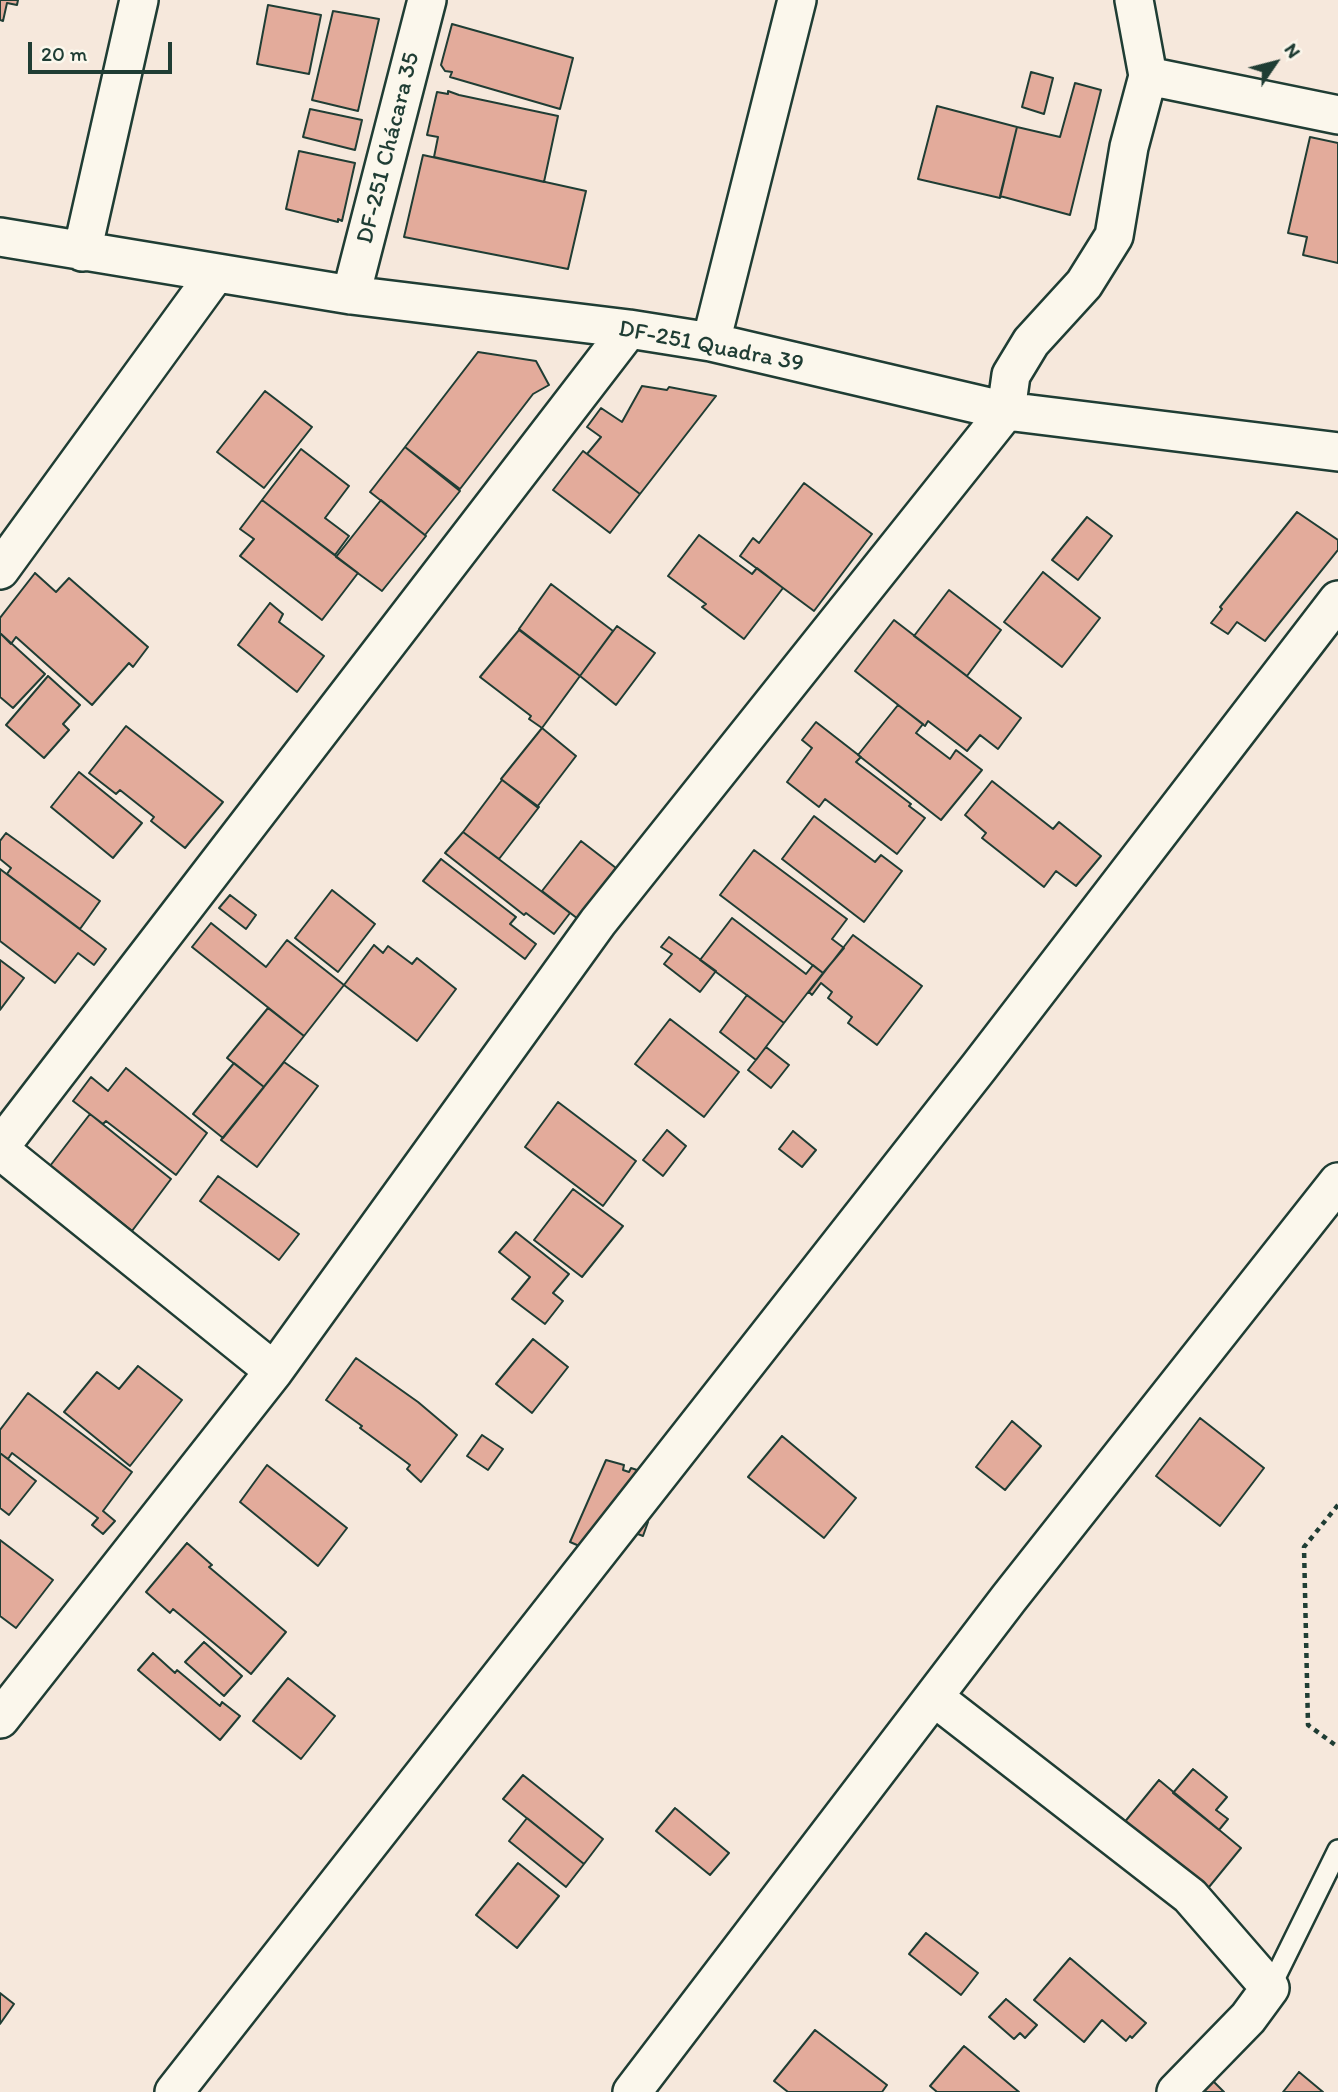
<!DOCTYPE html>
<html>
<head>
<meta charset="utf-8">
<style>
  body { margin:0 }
  #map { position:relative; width:1338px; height:2092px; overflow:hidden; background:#f6e8dc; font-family:Itim,sans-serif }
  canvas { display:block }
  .north { position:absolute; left:1240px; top:28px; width:70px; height:70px; -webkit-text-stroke:5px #fbf7ec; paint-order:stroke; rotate:55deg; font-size:19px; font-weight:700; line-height:28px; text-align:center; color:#1f3d34 }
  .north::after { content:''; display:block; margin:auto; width:24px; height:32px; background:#1f3d34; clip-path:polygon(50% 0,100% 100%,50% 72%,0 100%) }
  .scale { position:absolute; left:28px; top:42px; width:144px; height:32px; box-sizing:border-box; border:4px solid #1f3d34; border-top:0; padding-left:9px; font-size:21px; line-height:24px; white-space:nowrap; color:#1f3d34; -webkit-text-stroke:5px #fbf7ec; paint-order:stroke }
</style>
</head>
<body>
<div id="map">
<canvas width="1338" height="2092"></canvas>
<div class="north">N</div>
<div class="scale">20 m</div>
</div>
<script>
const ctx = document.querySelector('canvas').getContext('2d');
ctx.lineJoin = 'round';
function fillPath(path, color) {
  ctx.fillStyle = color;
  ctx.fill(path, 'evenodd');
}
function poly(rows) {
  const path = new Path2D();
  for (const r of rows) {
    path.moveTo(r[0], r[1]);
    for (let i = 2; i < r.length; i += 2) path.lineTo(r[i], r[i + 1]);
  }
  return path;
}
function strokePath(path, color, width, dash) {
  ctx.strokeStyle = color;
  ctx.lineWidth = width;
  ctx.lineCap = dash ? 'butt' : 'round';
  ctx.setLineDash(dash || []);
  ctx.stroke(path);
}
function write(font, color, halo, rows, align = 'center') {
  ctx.font = font + ' Itim,sans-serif';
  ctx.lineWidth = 6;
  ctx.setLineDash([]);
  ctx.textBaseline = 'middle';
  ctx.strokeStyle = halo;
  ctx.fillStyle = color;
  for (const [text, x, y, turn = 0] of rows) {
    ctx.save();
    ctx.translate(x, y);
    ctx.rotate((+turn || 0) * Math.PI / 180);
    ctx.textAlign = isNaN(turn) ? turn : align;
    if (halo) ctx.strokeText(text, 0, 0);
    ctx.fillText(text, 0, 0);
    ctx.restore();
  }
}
const building = poly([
  [0,0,18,0,17,5,7,3,3,21,0,20,0,0],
  [268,5,321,15,309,74,257,64,268,5],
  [333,11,379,19,358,111,312,100,333,11],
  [452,24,573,58,560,109,450,77,452,72,445,71,441,65,452,24],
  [1031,72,1053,78,1044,114,1022,107,1031,72],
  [1075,83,1101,90,1070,215,1000,196,1017,127,1060,137,1075,83],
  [448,91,459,95,558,116,544,182,434,157,438,137,427,135,437,92,448,94,448,91],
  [937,106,1017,127,1000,198,918,179,937,106],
  [310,109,362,120,355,150,303,137,310,109],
  [1310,137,1338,143,1338,263,1303,255,1307,237,1288,233,1310,137],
  [299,151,355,163,342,221,338,219,338,222,286,209,299,151],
  [423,155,586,191,568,269,404,237,423,155],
  [478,352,536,361,549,385,533,394,460,489,405,447,478,352],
  [642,386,667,390,669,387,716,396,640,494,587,454,601,437,587,427,601,408,622,422,642,386],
  [265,391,312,427,264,488,217,452,265,391],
  [405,447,460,491,425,535,370,492,405,447],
  [301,449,349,486,325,518,349,536,335,555,262,500,301,449],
  [583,451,640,494,610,533,553,490,583,451],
  [804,483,872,534,814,611,740,556,753,538,759,543,804,483],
  [262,500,358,573,322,620,240,556,254,539,240,529,262,500],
  [381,500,426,536,382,591,336,557,381,500],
  [1297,512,1338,540,1338,550,1265,641,1237,622,1228,634,1211,623,1222,609,1220,607,1297,512],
  [1087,517,1112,536,1078,580,1052,560,1087,517],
  [699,535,752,574,757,568,783,588,744,639,702,607,706,604,668,576,699,535],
  [1043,572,1100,618,1062,667,1004,622,1043,572],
  [35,573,56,592,69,578,148,647,133,667,129,663,92,705,16,637,11,644,0,633,0,618,35,573],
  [551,584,613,631,580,676,519,629,551,584],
  [949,590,1001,630,967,676,914,636,949,590],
  [270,603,283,614,279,622,324,656,297,692,238,645,270,603],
  [894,620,1021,718,998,749,980,735,967,751,928,721,925,726,855,671,894,620],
  [617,626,655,653,616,705,580,676,617,626],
  [519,630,580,676,542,728,529,719,531,716,480,677,519,630],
  [0,633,45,674,13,708,0,697,0,633],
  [48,676,80,705,63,724,69,730,44,758,6,725,48,676],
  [898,705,923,724,916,733,950,759,956,750,982,770,941,820,858,755,898,705],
  [816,722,861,757,856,762,911,804,909,806,925,818,897,854,825,799,819,807,787,782,812,748,802,740,816,722],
  [126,726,223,802,185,848,151,821,154,817,120,790,116,794,89,773,126,726],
  [542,728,576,756,537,807,501,779,542,728],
  [79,772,142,823,113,858,51,807,79,772],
  [502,780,539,807,499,859,463,832,502,780],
  [992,781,1053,829,1059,822,1101,856,1076,886,1056,871,1044,887,982,838,986,833,965,815,992,781],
  [814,816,875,862,881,855,902,871,864,922,782,859,814,816],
  [463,832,570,913,554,934,526,913,524,915,445,853,463,832],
  [6,833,100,901,80,929,7,874,11,868,0,859,0,841,6,833],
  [581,841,616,868,578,919,542,891,581,841],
  [754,850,847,919,832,939,844,948,823,973,720,895,754,850],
  [441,859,516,917,510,924,536,944,525,959,423,881,441,859],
  [0,869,106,949,94,965,78,953,55,983,0,941,0,869],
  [332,890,375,924,338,972,295,938,332,890],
  [230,895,256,915,246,929,219,908,230,895],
  [732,918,806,974,813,965,823,973,784,1023,700,960,732,918],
  [211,923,266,967,287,940,344,985,304,1036,192,947,211,923],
  [853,935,922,986,877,1045,848,1023,852,1017,828,998,832,992,821,983,812,995,809,992,853,935],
  [669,937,716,971,700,992,664,964,672,954,661,947,669,937],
  [374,945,383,953,388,946,412,964,417,958,456,989,417,1041,344,985,374,945],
  [0,960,24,978,0,1010,0,960],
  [747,995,784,1023,756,1060,720,1032,747,995],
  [268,1008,304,1036,264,1087,227,1058,268,1008],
  [670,1019,739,1072,704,1117,635,1064,670,1019],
  [766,1047,789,1065,771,1088,748,1070,766,1047],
  [284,1062,318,1086,257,1167,221,1140,284,1062],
  [234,1063,264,1087,223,1138,193,1114,234,1063],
  [126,1068,207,1133,176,1175,106,1121,103,1124,73,1101,91,1077,108,1091,126,1068],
  [558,1102,636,1161,603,1206,525,1147,558,1102],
  [90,1114,171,1179,132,1231,50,1166,90,1114],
  [667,1130,686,1146,663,1176,643,1160,667,1130],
  [793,1131,816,1150,802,1167,779,1149,793,1131],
  [218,1176,299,1234,279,1260,200,1201,218,1176],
  [573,1189,623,1226,582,1277,534,1240,573,1189],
  [516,1232,569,1274,553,1293,563,1301,545,1324,512,1299,530,1277,499,1252,516,1232],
  [533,1339,568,1367,532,1413,496,1384,533,1339],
  [356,1358,418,1402,457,1435,421,1482,407,1469,410,1465,360,1428,362,1426,326,1400,356,1358],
  [138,1366,182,1400,130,1466,64,1412,97,1372,119,1389,138,1366],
  [28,1393,132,1472,103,1511,115,1521,103,1534,92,1525,98,1518,12,1453,8,1459,0,1453,0,1430,28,1393],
  [1200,1418,1264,1468,1220,1526,1156,1476,1200,1418],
  [1012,1421,1041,1446,1005,1490,976,1467,1012,1421],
  [482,1435,503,1449,488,1470,467,1456,482,1435],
  [782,1436,856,1498,824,1538,748,1477,782,1436],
  [0,1453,36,1481,9,1515,0,1508,0,1453],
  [606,1460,624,1465,623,1470,629,1472,631,1468,649,1474,632,1515,648,1522,643,1536,625,1529,612,1560,570,1542,606,1460],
  [267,1465,347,1528,318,1566,240,1502,267,1465],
  [0,1540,53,1580,16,1628,0,1616,0,1540],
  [187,1543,212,1565,209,1567,286,1632,251,1674,173,1609,170,1613,146,1592,187,1543],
  [204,1642,242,1676,224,1696,185,1662,204,1642],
  [153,1653,175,1673,177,1670,220,1706,222,1702,240,1716,220,1740,138,1670,153,1653],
  [288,1678,335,1716,301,1759,253,1721,288,1678],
  [1193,1769,1227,1797,1216,1810,1228,1819,1219,1830,1173,1793,1193,1769],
  [523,1775,603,1839,584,1864,503,1799,523,1775],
  [1159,1780,1241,1848,1200,1898,1119,1829,1159,1780],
  [675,1808,729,1853,710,1875,656,1831,675,1808],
  [527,1818,584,1864,566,1887,509,1841,527,1818],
  [518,1863,559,1896,517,1948,476,1915,518,1863],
  [926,1933,978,1973,961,1995,909,1954,926,1933],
  [1070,1958,1146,2023,1132,2038,1130,2036,1126,2041,1102,2020,1084,2042,1034,2000,1070,1958],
  [0,1993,14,2004,0,2024,0,1993],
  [1006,1999,1037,2025,1025,2038,1020,2033,1014,2039,989,2017,1006,1999],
  [815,2030,887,2085,882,2092,788,2092,774,2081,815,2030],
  [964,2046,1019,2092,937,2092,930,2086,964,2046],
  [1201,2069,1224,2092,1180,2092,1201,2069],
  [1299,2072,1323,2092,1283,2092,1299,2072]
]);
fillPath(building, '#e3ab9b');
strokePath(building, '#1f3d34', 2);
const service = poly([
  [1270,1988,1338,1850]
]);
const minor = poly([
  [1148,76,1338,115],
  [0,237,351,295,629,329,711,342,1006,411,1338,452],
  [82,252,139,0],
  [351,295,427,0],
  [711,342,797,0],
  [0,570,216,273],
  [0,1147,629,329],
  [0,1150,274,1371],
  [935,1698,1190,1896,1270,1988,1248,2018,1176,2092],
  [0,1719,274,1371,598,922,1006,411,1011,375,1031,342,1084,284,1114,236,1129,147,1148,76,1134,0],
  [174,2092,979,1067,1338,600],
  [632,2092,1009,1598,1338,1182]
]);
strokePath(service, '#1f3d34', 24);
strokePath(minor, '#1f3d34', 42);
strokePath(poly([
  [1338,1505,1304,1547,1308,1725,1338,1747]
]), '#1f3d34', 4.5, [5, 5]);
strokePath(service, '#fbf7ec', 19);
strokePath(minor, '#fbf7ec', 37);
write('24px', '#1f3d34', '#fbf7ec', [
  ["DF-251 Chácara 35",389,148,-76],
  ["DF-251 Quadra 39",711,347,11]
]);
</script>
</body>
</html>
